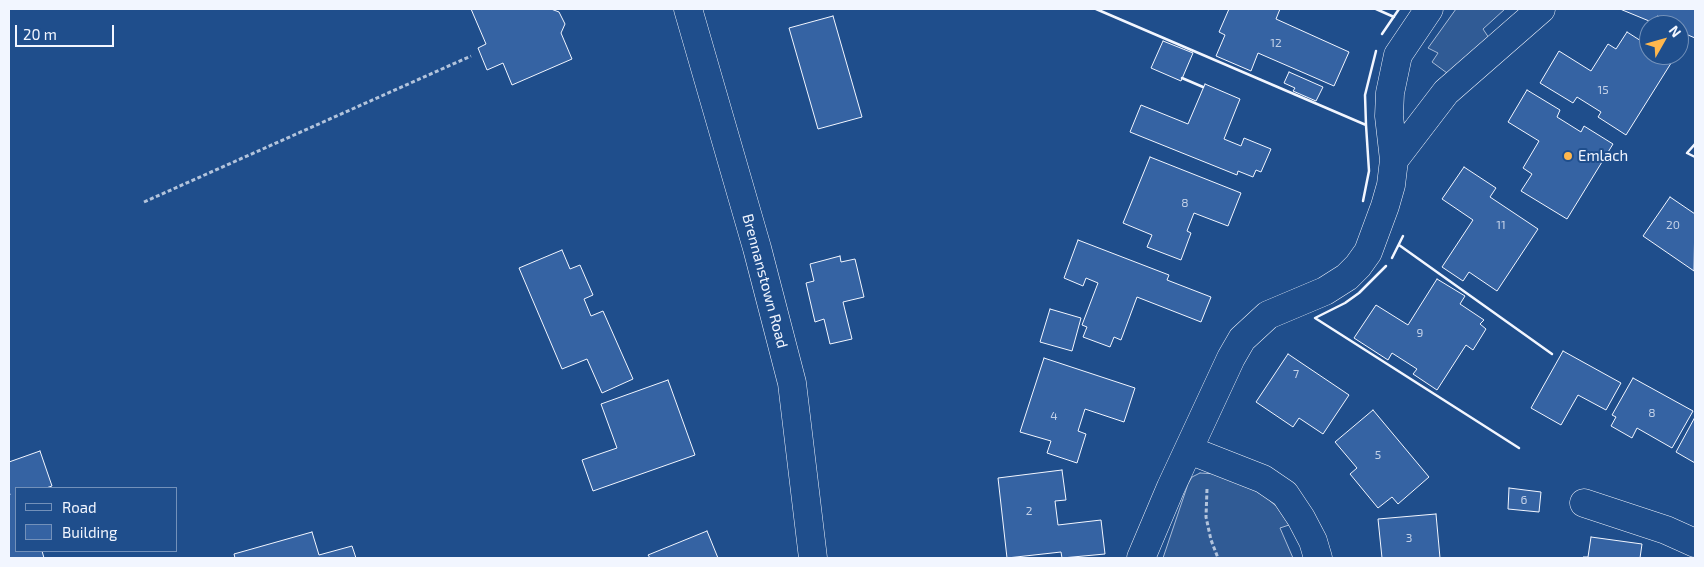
<!DOCTYPE html>
<html>
<head>
<meta charset="utf-8">
<style>
  body { margin:0 }
  #map { position:relative; width:1704px; height:567px; overflow:hidden; background:#1f4e8c; font-family:"Exo 2",sans-serif }
  canvas { display:block }
  .frame { position:absolute; inset:0; border:10px solid #f2f6ff; pointer-events:none }
  .legend { position:absolute; left:15px; top:487px; width:162px; height:65px; box-sizing:border-box; background:#1f4e8c; border:1px solid #7391ba; margin:0; padding:6px 9px; list-style:none; font-size:15px; color:#f2f6ff }
  .legend li { display:flex; align-items:center; gap:10px; height:25px }
  .legend b { width:25px; border:1px solid #7391ba }
  .north { position:absolute; left:1639px; top:15px; width:50px; height:50px; box-sizing:border-box; background:#1f4e8c; border:1px solid #7391ba; border-radius:50%; rotate:52deg; font-size:14px; font-weight:700; line-height:20px; text-align:center; color:#f2f6ff }
  .north::after { content:''; display:block; margin:auto; width:18px; height:22px; background:#ffb74d; clip-path:polygon(50% 0,100% 100%,50% 72%,0 100%) }
  .scale { position:absolute; left:15px; top:25px; width:99px; height:22px; box-sizing:border-box; border:2px solid #f2f6ff; border-top:0; padding-left:6px; font-size:15px; line-height:18px; white-space:nowrap; color:#f2f6ff; -webkit-text-stroke:4px #1f4e8c; paint-order:stroke }
</style>
</head>
<body>
<div id="map">
<canvas width="1704" height="567"></canvas>
<div class="frame"></div>
<ul class="legend">
<li><b style="height:6px;background:#1f4e8c"></b>Road</li>
<li><b style="height:14px;background:#3563a3"></b>Building</li>
</ul>
<div class="north">N</div>
<div class="scale">20 m</div>
</div>
<script>
const ctx = document.querySelector('canvas').getContext('2d');
ctx.lineJoin = 'round';
function fillPath(path, color) {
  ctx.fillStyle = color;
  ctx.fill(path, 'evenodd');
}
function poly(rows) {
  const path = new Path2D();
  for (const r of rows) {
    path.moveTo(r[0], r[1]);
    for (let i = 2; i < r.length; i += 2) path.lineTo(r[i], r[i + 1]);
  }
  return path;
}
function strokePath(path, color, width, dash) {
  ctx.strokeStyle = color;
  ctx.lineWidth = width;
  ctx.lineCap = dash ? 'butt' : 'round';
  ctx.setLineDash(dash || []);
  ctx.stroke(path);
}
function write(font, color, halo, rows, align = 'center') {
  ctx.font = font + ' "Exo 2",sans-serif';
  ctx.lineWidth = 4;
  ctx.setLineDash([]);
  ctx.textBaseline = 'middle';
  ctx.strokeStyle = halo;
  ctx.fillStyle = color;
  for (const [text, x, y, turn = 0] of rows) {
    ctx.save();
    ctx.translate(x, y);
    ctx.rotate((+turn || 0) * Math.PI / 180);
    ctx.textAlign = isNaN(turn) ? turn : align;
    if (halo) ctx.strokeText(text, 0, 0);
    ctx.fillText(text, 0, 0);
    ctx.restore();
  }
}
const built = poly([
  [1456,9,1505,9,1483,29,1489,38,1447,73,1432,62,1438,53,1428,48,1456,9],
  [1200,473,1218,474,1247,486,1266,497,1277,507,1289,525,1280,528,1293,558,1163,558,1188,484,1192,477,1200,473]
]);
fillPath(built, '#305b95');
strokePath(built, '#a8bbd7', 1);
const building = poly([
  [471,9,551,9,559,12,565,24,561,33,572,59,512,85,503,63,487,70,478,48,486,44,471,9],
  [1229,9,1280,9,1276,19,1349,52,1334,86,1258,53,1251,71,1216,56,1225,35,1219,32,1229,9],
  [1620,9,1695,9,1695,38,1681,32,1684,26,1657,16,1654,23,1620,9],
  [833,16,862,117,818,129,789,28,833,16],
  [1627,32,1649,46,1649,55,1664,55,1673,60,1626,135,1598,117,1601,112,1577,97,1573,103,1540,83,1559,51,1591,71,1608,44,1616,49,1627,32],
  [1163,41,1193,53,1181,81,1151,68,1163,41],
  [1289,72,1323,87,1316,101,1293,91,1295,88,1284,83,1289,72],
  [1205,84,1240,99,1224,139,1241,146,1244,138,1271,149,1261,172,1256,170,1253,177,1238,171,1237,175,1130,132,1141,105,1188,124,1205,84],
  [1527,90,1560,110,1557,117,1581,132,1584,126,1613,144,1567,219,1521,191,1532,174,1523,168,1539,141,1508,122,1527,90],
  [1150,157,1241,193,1228,226,1194,213,1187,231,1191,233,1181,260,1147,247,1152,235,1123,223,1150,157],
  [1464,167,1496,188,1490,197,1538,229,1497,291,1469,272,1463,281,1442,267,1473,220,1442,199,1464,167],
  [1670,197,1695,214,1694,271,1643,236,1670,197],
  [1078,240,1169,275,1167,280,1211,297,1201,322,1137,297,1121,340,1114,337,1110,347,1083,337,1087,327,1082,325,1098,283,1086,278,1083,286,1064,278,1078,240],
  [562,250,570,269,580,265,593,295,584,299,591,316,603,311,633,379,602,393,587,359,562,369,519,268,562,250],
  [840,256,841,262,855,259,864,297,843,302,852,339,830,344,824,319,815,322,806,283,814,281,810,264,840,256],
  [1437,279,1465,296,1460,304,1484,320,1480,324,1486,329,1473,350,1466,345,1437,390,1413,374,1417,369,1392,353,1388,360,1354,338,1376,305,1408,325,1437,279],
  [1050,309,1081,318,1072,351,1040,342,1050,309],
  [1563,351,1621,383,1606,410,1578,395,1561,425,1531,408,1563,351],
  [1288,354,1349,395,1323,434,1299,418,1293,427,1256,402,1288,354],
  [1044,358,1135,388,1124,422,1085,409,1078,431,1086,434,1077,463,1047,453,1051,441,1020,432,1044,358],
  [1633,378,1693,411,1672,448,1637,428,1632,438,1611,426,1616,417,1612,415,1633,378],
  [668,380,695,455,593,491,582,460,617,448,601,404,668,380],
  [1373,410,1429,477,1398,504,1392,497,1378,508,1350,474,1357,468,1335,442,1373,410],
  [1695,417,1695,463,1676,452,1695,417],
  [40,451,52,486,46,488,16,488,16,551,42,551,44,558,9,558,9,495,10,495,9,491,9,462,40,451],
  [1062,470,1066,500,1055,501,1058,525,1101,520,1105,554,1062,558,1061,552,1007,558,998,478,1062,470],
  [1509,488,1541,492,1539,512,1508,509,1509,488],
  [1436,514,1440,558,1382,558,1378,519,1436,514],
  [707,531,718,558,650,558,648,555,707,531],
  [312,532,319,555,352,546,356,558,235,558,234,554,312,532],
  [1591,537,1642,544,1640,558,1583,558,1583,557,1588,557,1591,537]
]);
fillPath(building, '#3563a3');
strokePath(building, '#f2f6ff', 1);
const minor = poly([
  [1394,160,1446,92,1541,9],
  [1189,450,1263,479,1285,494,1301,518,1313,541,1318,558],
  [1584,503,1666,530,1695,543],
  [1141,558,1171,487,1231,358,1242,339,1268,315,1325,291,1347,277,1358,266,1368,252,1385,206,1391,185,1394,160,1389,116,1390,93,1398,55,1429,9]
]);
const tertiary = poly([
  [688,9,757,248,792,383,813,558]
]);
strokePath(minor, '#f2f6ff', 29);
strokePath(tertiary, '#f2f6ff', 29);
strokePath(poly([
  [144,202,471,56],
  [1207,489,1206,517,1211,540,1218,558]
]), '#b3c4dc', 3, [4, 2.5]);
strokePath(minor, '#1f4e8c', 28);
strokePath(tertiary, '#1f4e8c', 28);
strokePath(poly([
  [1096,9,1366,125],
  [1376,9,1394,17],
  [1382,34,1399,9],
  [1182,78,1203,87],
  [1695,144,1687,153,1695,157],
  [1363,201,1369,171,1366,125,1365,95,1376,51],
  [1399,245,1552,354],
  [1392,258,1403,236],
  [1386,266,1359,293,1345,303,1315,318,1519,448]
]), '#f2f6ff', 2.5);
for (const [x, y, r, color] of [
  [1568,156,5,"#ffb74d"]
]) {
  const dot = new Path2D();
  dot.arc(x, y, r, 0, 2 * Math.PI);
  ctx.fillStyle = color;
  ctx.fill(dot);
  strokePath(dot, '#1f4e8c', 2);
}
write('12px', '#c3d1e8', null, [
  ["12",1276,43],
  ["15",1603,90],
  ["8",1185,203],
  ["11",1501,225],
  ["20",1673,225],
  ["9",1420,333],
  ["7",1296,374],
  ["8",1652,413],
  ["4",1054,416],
  ["5",1378,455],
  ["6",1524,500],
  ["2",1029,511],
  ["3",1409,538]
]);
write('15px', '#f2f6ff', '#1f4e8c', [
  ["Emlach",1578,156]
], 'left');
write('15px', '#f2f6ff', '#1f4e8c', [
  ["Brennanstown Road",765,281,75]
]);
</script>
</body>
</html>
